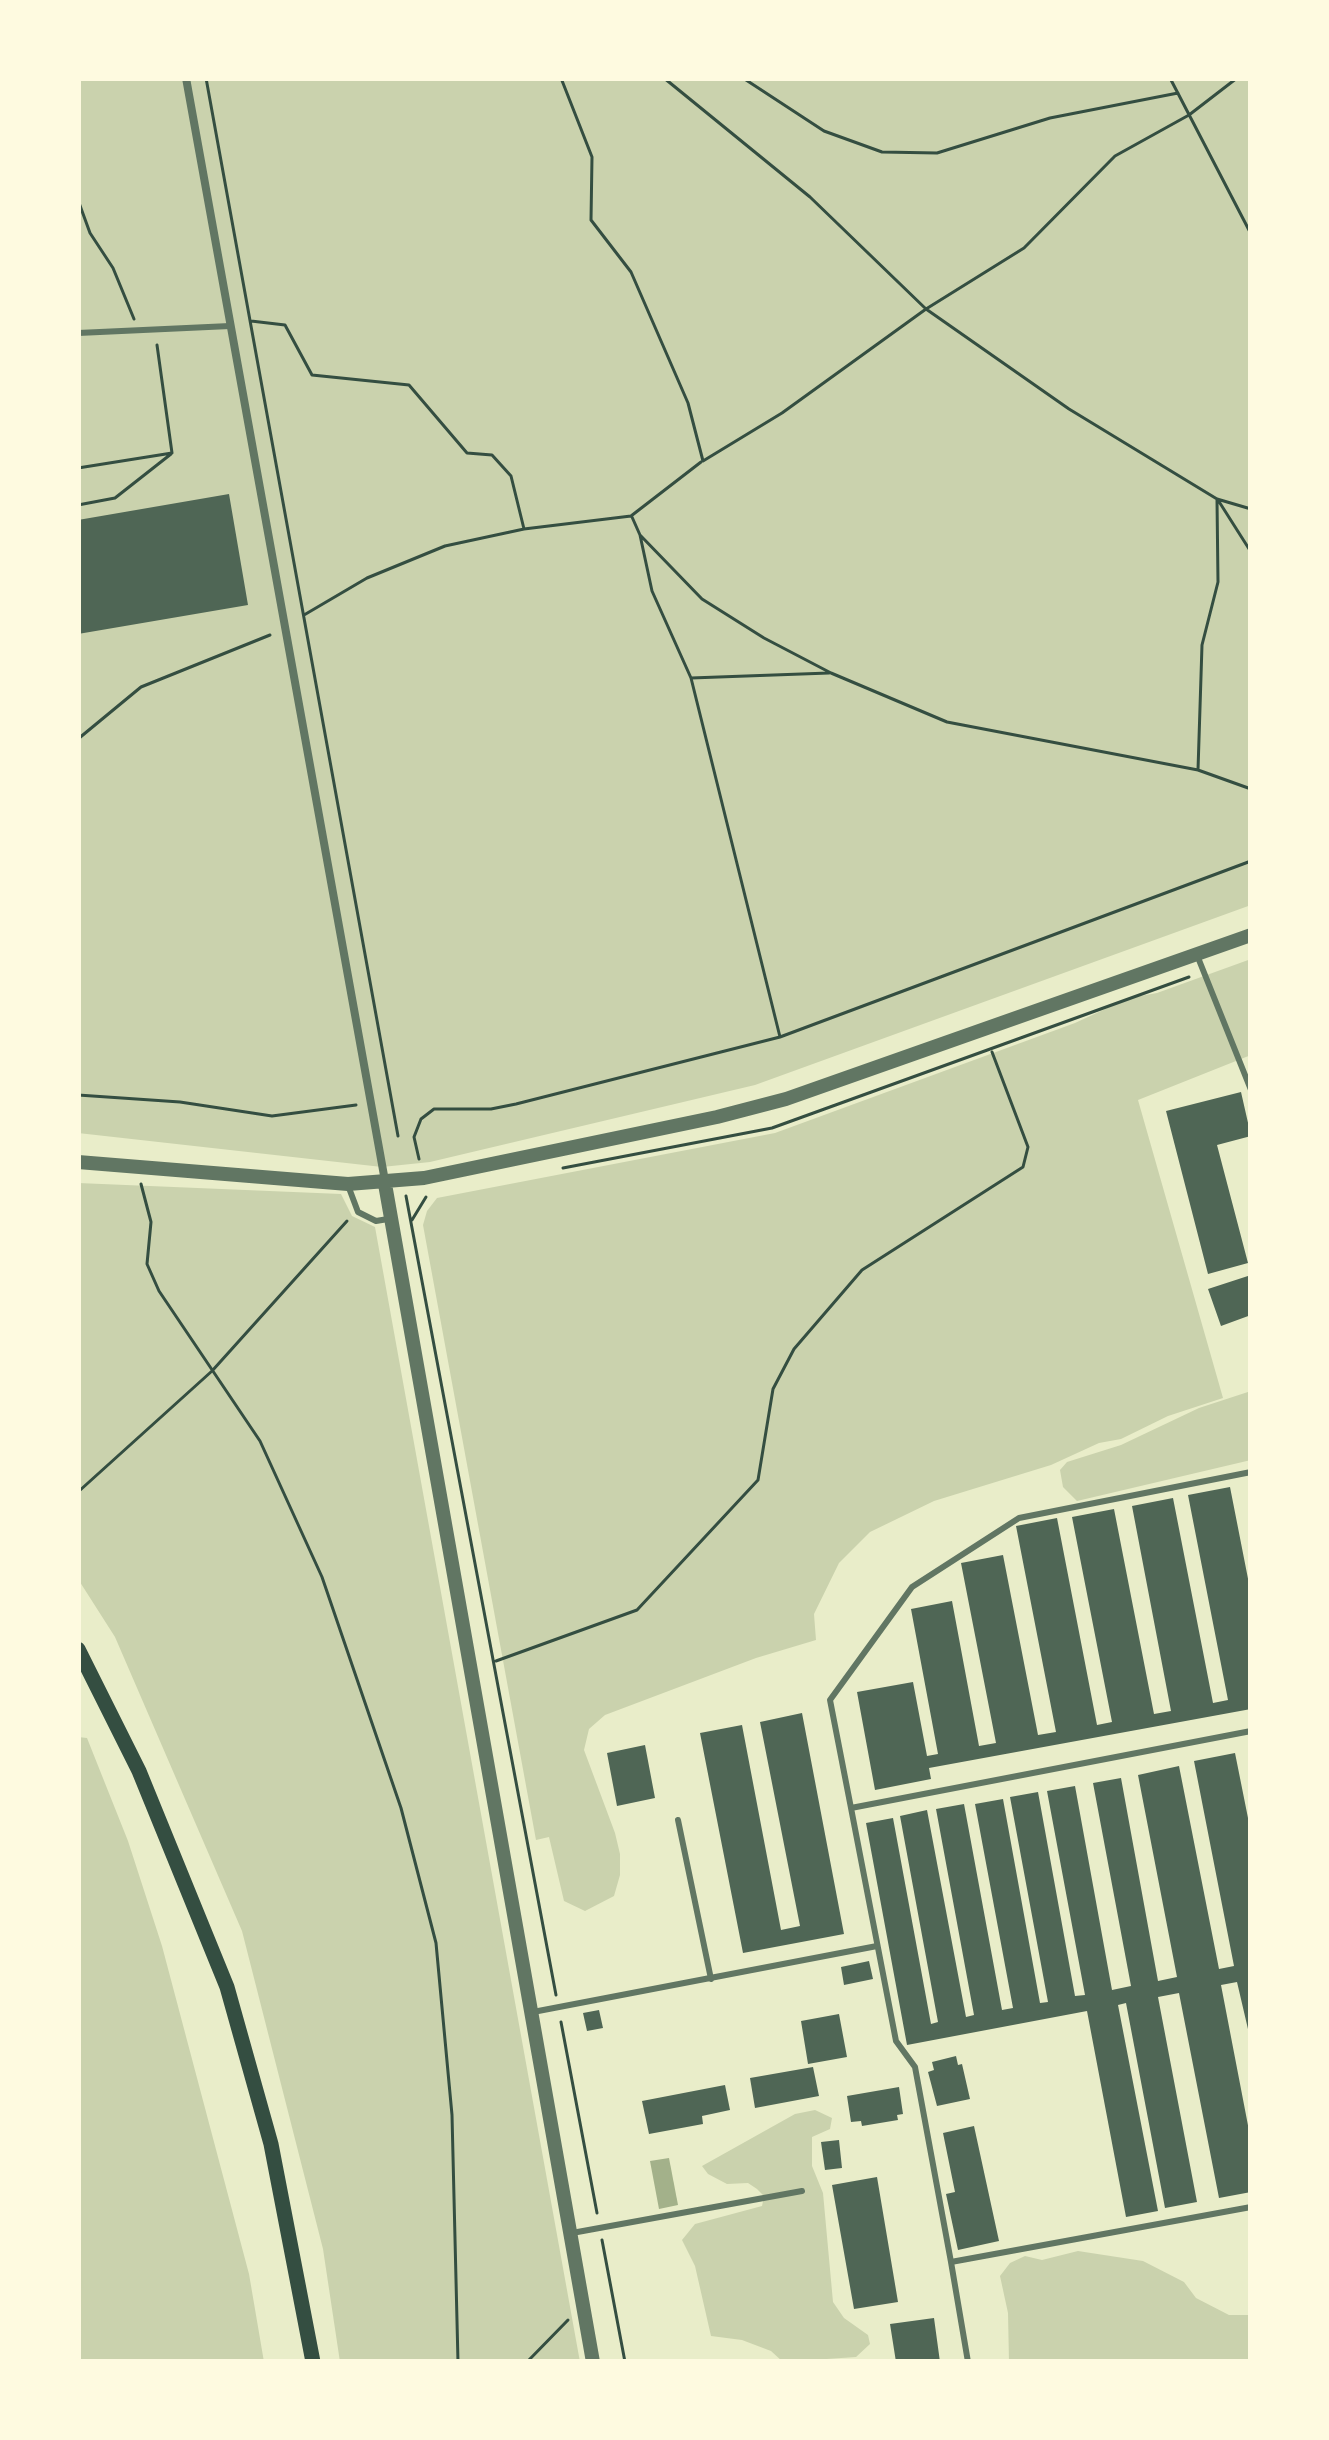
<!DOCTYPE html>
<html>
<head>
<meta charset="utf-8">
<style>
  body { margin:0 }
  #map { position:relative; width:1329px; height:2440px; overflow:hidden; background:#e9edc9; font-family:"Times New Roman",serif }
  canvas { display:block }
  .frame { position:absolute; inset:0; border:81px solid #fefae0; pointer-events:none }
</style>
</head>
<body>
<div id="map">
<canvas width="1329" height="2440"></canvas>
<div class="frame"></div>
</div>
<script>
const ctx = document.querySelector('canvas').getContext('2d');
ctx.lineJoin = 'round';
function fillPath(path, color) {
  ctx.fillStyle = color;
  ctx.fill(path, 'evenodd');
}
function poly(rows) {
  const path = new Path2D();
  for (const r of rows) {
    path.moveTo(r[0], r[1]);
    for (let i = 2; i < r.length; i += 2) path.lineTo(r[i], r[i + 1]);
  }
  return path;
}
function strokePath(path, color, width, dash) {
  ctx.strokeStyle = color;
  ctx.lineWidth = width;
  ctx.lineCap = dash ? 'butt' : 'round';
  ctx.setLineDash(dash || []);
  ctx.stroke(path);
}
fillPath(poly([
  [78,78,1251,78,1251,905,755,1085,430,1162,382,1167,78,1133],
  [1251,959,1251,1055,1138,1100,1223,1398,1168,1416,1121,1439,1099,1443,1051,1465,934,1501,870,1532,839,1563,814,1614,816,1640,756,1658,605,1715,589,1729,584,1750,615,1833,620,1854,620,1875,614,1896,585,1911,564,1901,549,1837,536,1840,423,1225,427,1211,437,1198,775,1133,1075,1023,1129,998,1157,993],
  [78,1183,341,1194,352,1216,375,1227,580,2362,340,2362,323,2249,242,1931,115,1637,78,1579],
  [1251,1391,1251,1460,1077,1501,1063,1487,1060,1470,1067,1462,1121,1445,1199,1408],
  [78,1737,87,1738,128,1841,162,1946,249,2274,264,2362,78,2362],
  [815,2110,832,2118,830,2129,812,2137,812,2166,823,2193,833,2302,844,2318,868,2335,870,2344,856,2357,783,2362,771,2351,742,2340,711,2336,695,2266,682,2240,695,2224,762,2206,764,2196,757,2189,748,2183,727,2184,708,2174,702,2166,795,2114],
  [1078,2251,1143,2261,1184,2282,1196,2298,1229,2315,1251,2315,1251,2362,1009,2362,1008,2313,1000,2276,1010,2263,1025,2256,1042,2260]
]), '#cad2ad');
fillPath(poly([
  [669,2158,678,2205,659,2209,650,2161]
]), '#a3b18a');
fillPath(poly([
  [229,494,248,605,78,634,78,520],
  [1241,1092,1251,1136,1217,1145,1248,1263,1208,1274,1166,1111],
  [1251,1275,1251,1315,1221,1326,1208,1289],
  [1230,1487,1251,1594,1251,1709,929,1768,931,1779,875,1790,857,1692,913,1682,927,1756,938,1754,911,1609,952,1601,979,1746,996,1743,961,1563,1003,1555,1038,1735,1056,1732,1016,1526,1057,1518,1097,1725,1112,1722,1072,1517,1114,1509,1154,1714,1171,1711,1132,1506,1173,1498,1213,1703,1228,1700,1188,1495],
  [802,1713,844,1934,743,1953,700,1733,742,1725,781,1930,800,1926,760,1722],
  [645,1745,655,1798,617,1806,607,1753],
  [1235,1753,1251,1833,1251,2042,1237,1982,1221,1985,1251,2141,1251,2192,1219,2198,1179,1993,1158,1997,1197,2202,1165,2208,1126,2003,1118,2005,1158,2211,1126,2217,1087,2011,907,2045,866,1823,893,1818,931,2024,938,2022,900,1816,927,1810,966,2017,974,2015,936,1809,964,1804,1002,2010,1013,2008,975,1804,1003,1799,1040,2003,1048,2002,1010,1797,1038,1792,1075,1996,1085,1995,1047,1791,1075,1786,1112,1990,1131,1986,1093,1783,1121,1778,1158,1981,1177,1977,1138,1775,1179,1766,1219,1969,1234,1966,1194,1761],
  [869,1961,873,1979,844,1985,841,1967],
  [599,2010,603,2028,587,2031,583,2013],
  [839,2014,847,2057,808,2064,801,2021],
  [956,2056,958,2065,962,2064,970,2099,937,2106,928,2072,934,2070,932,2062],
  [813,2067,819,2096,755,2108,750,2078],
  [725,2085,730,2110,702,2116,703,2124,649,2134,642,2101],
  [899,2087,903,2114,897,2115,898,2120,862,2126,861,2121,851,2122,847,2096],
  [974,2126,999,2241,958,2250,946,2194,955,2192,943,2133],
  [839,2140,842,2168,825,2170,821,2142],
  [877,2177,898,2302,854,2309,832,2185],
  [934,2318,940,2362,896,2362,890,2324]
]), '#4f6655');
strokePath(poly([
  [206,78,398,1136],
  [561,78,592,157,591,220,631,272,688,403,703,461,782,413,926,309,1024,248,1115,156,1189,115,1237,78],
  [664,78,810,197,926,309,1069,409,1217,499,1251,509],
  [743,78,824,131,882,152,937,153,1050,118,1178,93],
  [1170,78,1251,234],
  [78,200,90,233,113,268,134,319],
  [251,321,285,325,312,375,409,385,467,453,492,455,511,476,524,529],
  [78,468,172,453,157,345],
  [1218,500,1251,552],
  [78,505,115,498,171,454],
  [632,517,640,535,652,591,691,678,780,1037],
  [640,535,702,599,764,638,831,673,947,722,1198,770,1251,789],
  [304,615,367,578,445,546,524,529,631,516,701,462],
  [691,678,829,673],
  [78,739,141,687,270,635],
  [1198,770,1202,645,1218,582,1217,500],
  [78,1095,180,1102,272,1116,356,1105],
  [419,1159,414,1137,421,1119,434,1109,491,1109,516,1104,780,1037,1251,861],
  [563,1168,772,1128,1189,977],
  [141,1184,151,1222,147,1264,159,1291,260,1441,322,1577,401,1808,436,1943,452,2115,458,2362],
  [406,1196,556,1995],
  [412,1220,426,1197],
  [78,1492,212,1371,347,1221],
  [496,1661,637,1610,758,1480,773,1389,794,1349,862,1270,1023,1167,1028,1147,992,1052],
  [561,2022,597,2213],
  [602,2240,625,2362],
  [527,2362,568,2320]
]), '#344e41', 3);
strokePath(poly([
  [78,333,230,326],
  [1197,955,1251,1090],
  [349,1188,358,1212,376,1221,388,1219],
  [1251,1731,851,1808,896,2041,915,2067,951,2262,1251,2207],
  [851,1808,830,1700,912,1587,1019,1518,1251,1472],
  [678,1820,711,1979],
  [533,2012,877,1946],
  [572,2233,802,2191],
  [951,2262,968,2362]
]), '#617663', 6);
strokePath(poly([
  [186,78,385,1181]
]), '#617663', 8);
strokePath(poly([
  [78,1162,348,1184,424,1178,717,1117,786,1099,1251,935],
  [385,1184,593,2362]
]), '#617663', 14);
strokePath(poly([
  [78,1649,139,1771,227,1987,271,2144,313,2362]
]), '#344e41', 15);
</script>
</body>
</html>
